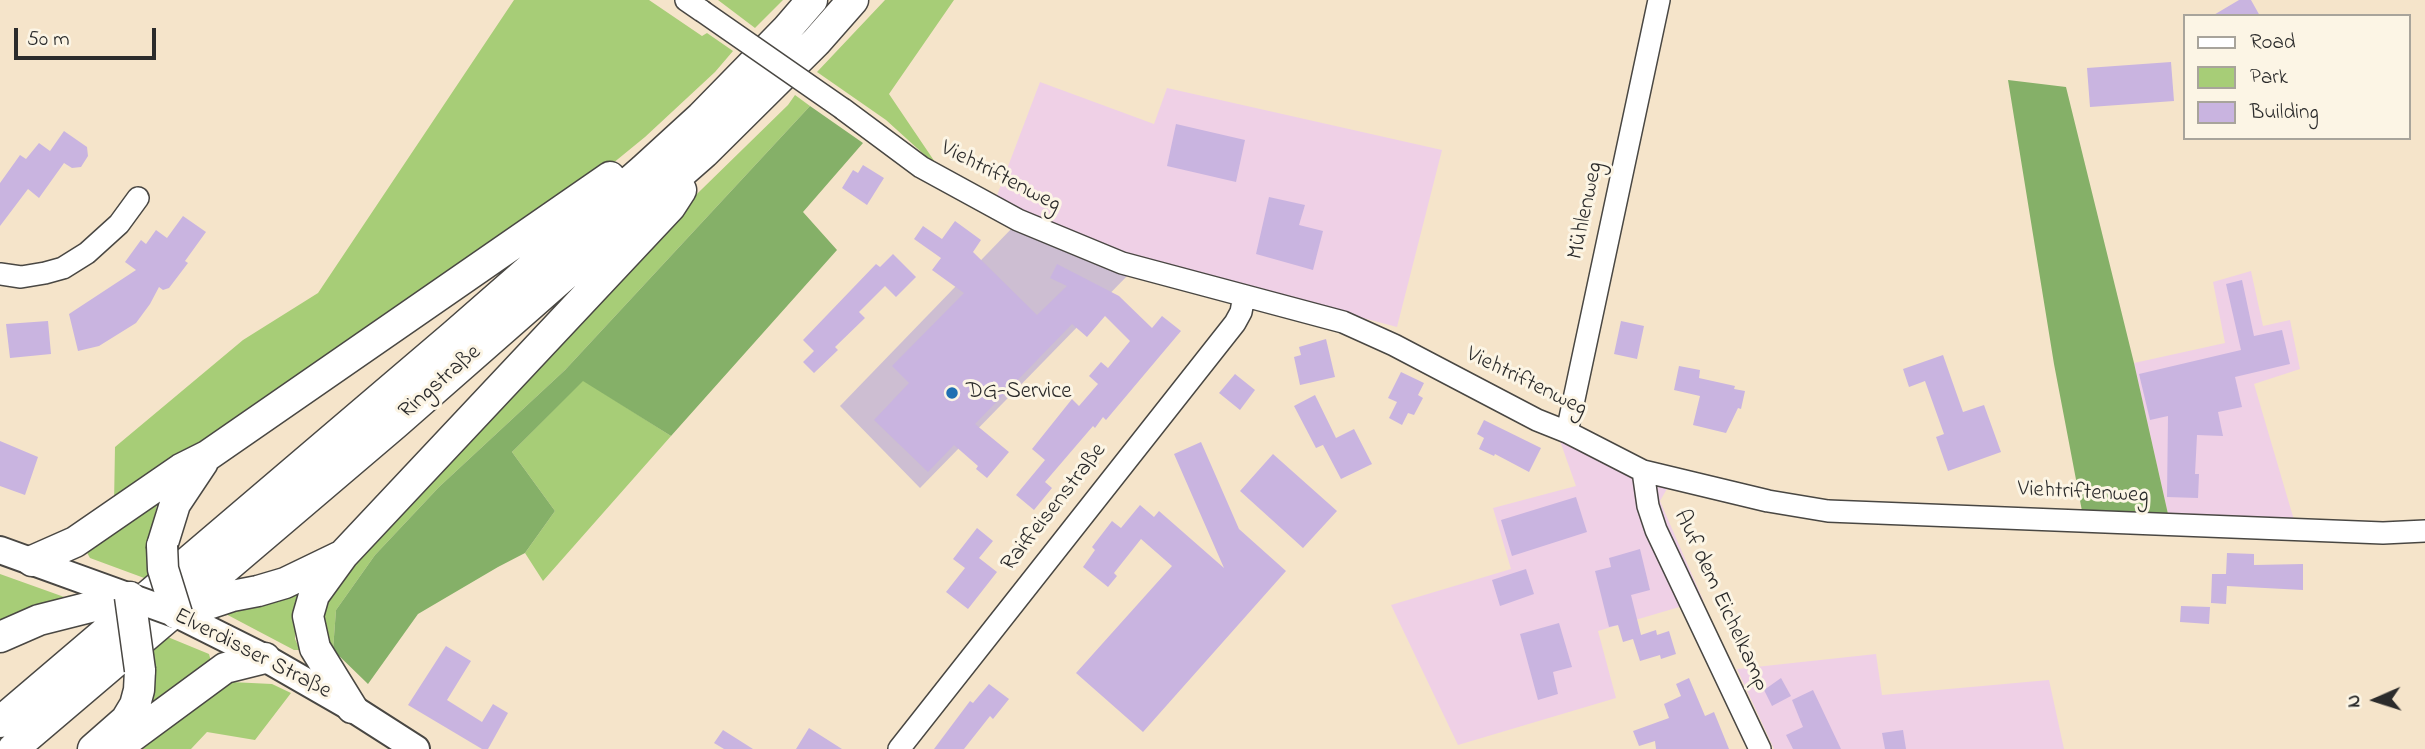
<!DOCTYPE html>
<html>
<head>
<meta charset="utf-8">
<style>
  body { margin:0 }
  #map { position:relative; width:2425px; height:749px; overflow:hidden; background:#f5e4ca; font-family:"Indie Flower",sans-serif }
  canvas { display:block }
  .legend { position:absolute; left:2183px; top:14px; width:228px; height:126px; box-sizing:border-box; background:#fcf5e5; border:2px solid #a8a49b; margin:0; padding:9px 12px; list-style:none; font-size:21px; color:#2b2b2b }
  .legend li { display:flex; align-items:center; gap:14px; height:35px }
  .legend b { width:35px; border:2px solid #a8a49b }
  .north { position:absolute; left:2341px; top:665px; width:70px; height:70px; -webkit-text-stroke:5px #fcf5e5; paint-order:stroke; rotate:267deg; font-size:19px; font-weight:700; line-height:28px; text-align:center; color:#2b2b2b }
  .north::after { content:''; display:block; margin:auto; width:24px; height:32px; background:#2b2b2b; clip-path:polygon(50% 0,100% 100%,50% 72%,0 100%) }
  .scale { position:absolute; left:14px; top:28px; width:142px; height:32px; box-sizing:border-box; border:4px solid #2b2b2b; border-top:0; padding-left:9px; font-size:21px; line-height:24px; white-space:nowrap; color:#2b2b2b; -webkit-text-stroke:5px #fcf5e5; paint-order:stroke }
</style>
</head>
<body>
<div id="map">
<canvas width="2425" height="749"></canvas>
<ul class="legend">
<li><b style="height:9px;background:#fff"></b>Road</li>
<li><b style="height:19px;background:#a7cd77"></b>Park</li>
<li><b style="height:19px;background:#c9b4e0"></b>Building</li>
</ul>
<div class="north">N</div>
<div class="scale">50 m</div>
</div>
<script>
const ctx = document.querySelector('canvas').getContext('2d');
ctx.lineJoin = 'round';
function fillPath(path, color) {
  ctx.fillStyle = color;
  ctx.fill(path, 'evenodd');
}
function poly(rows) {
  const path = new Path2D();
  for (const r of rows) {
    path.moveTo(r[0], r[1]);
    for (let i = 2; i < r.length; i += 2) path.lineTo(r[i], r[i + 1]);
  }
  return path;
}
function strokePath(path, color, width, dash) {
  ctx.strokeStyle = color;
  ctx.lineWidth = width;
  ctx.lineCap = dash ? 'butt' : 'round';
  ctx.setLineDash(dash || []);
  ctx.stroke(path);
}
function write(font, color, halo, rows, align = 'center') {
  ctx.font = font + ' "Indie Flower",sans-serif';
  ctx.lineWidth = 6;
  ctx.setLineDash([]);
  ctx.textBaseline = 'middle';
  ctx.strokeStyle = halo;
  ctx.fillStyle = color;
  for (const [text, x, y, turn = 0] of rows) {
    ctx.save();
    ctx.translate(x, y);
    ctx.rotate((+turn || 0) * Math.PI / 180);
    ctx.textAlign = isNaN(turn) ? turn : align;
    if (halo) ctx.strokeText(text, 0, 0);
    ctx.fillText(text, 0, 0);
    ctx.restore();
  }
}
fillPath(poly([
  [1040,82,1154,124,1167,88,1442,150,1397,327,1128,256,1044,222,996,198],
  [2251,271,2263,326,2290,320,2300,369,2254,384,2294,520,2168,514,2134,363,2225,343,2213,282],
  [1560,441,1668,487,1660,501,1703,600,1598,631,1616,698,1458,745,1391,605,1511,569,1493,508,1576,486],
  [1876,654,1882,695,2049,680,2064,749,1774,749,1737,669]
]), '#efd0e6');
fillPath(poly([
  [1015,225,1129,274,920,488,840,406]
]), '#cdbed2');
fillPath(poly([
  [514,0,649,0,702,36,707,33,733,51,715,72,645,137,596,177,114,504,115,447,243,340,318,293],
  [718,0,783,0,755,28],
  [885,0,954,0,889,94,939,168,886,120,817,72],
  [795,95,810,106,565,370,439,487,375,555,336,610,333,650,322,623,326,595,658,232,788,105],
  [583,380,671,436,543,581,525,553,555,511,512,452],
  [158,501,149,540,155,582,90,558,85,549],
  [0,574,81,603,0,626],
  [303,590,295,620,295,639,300,650,294,650,222,612],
  [141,626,209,654,212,665,139,718],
  [231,682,272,684,291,693,255,740,207,732,191,749,133,749]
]), '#a7cd77');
fillPath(poly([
  [2008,80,2066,87,2134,363,2168,514,2082,511,2054,364],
  [810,106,863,143,803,212,837,250,671,436,583,381,512,452,555,511,525,553,498,567,418,614,368,684,333,650,336,610,375,555,439,487,565,370]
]), '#85b068');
fillPath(poly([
  [2239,0,2251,0,2260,16,2212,16],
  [2171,62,2174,101,2090,107,2087,68],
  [1176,124,1245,140,1236,182,1167,166],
  [64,131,87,147,88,156,81,167,72,168,64,163,39,198,28,189,0,226,0,183,20,155,26,159,39,143,50,151],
  [863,165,884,178,867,205,842,188,853,170,858,173],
  [1269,197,1305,205,1299,225,1323,231,1313,270,1256,254],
  [183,216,206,232,185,261,188,263,169,288,163,290,159,287,150,304,136,323,99,346,78,351,69,314,136,270,125,262,141,240,146,244,156,230,167,238],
  [955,221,981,240,973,252,1037,315,1067,286,1050,278,1057,264,1119,296,1152,328,1162,316,1181,331,1106,420,1103,417,1095,428,1093,426,1045,482,1052,488,1034,510,1016,495,1045,460,1032,449,1072,399,1079,406,1098,384,1089,376,1101,362,1108,368,1130,341,1105,316,1087,337,1072,324,975,424,1009,452,987,478,976,469,978,466,954,445,928,472,874,420,909,383,892,366,964,293,932,270,941,258,914,239,923,226,942,239],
  [893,254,916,277,896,297,885,286,859,312,865,318,835,347,838,350,814,373,803,362,814,351,803,340,876,264,880,267],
  [2242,280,2254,336,2282,330,2290,364,2235,377,2242,407,2218,412,2223,436,2197,435,2195,474,2199,474,2198,498,2167,497,2168,416,2150,420,2139,374,2241,350,2226,284],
  [48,321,51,354,10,358,6,324],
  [1621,321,1644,326,1637,359,1614,354],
  [1326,339,1335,377,1300,385,1294,357,1301,355,1299,347],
  [1943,355,1963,412,1984,405,2001,452,1948,471,1936,437,1944,434,1925,381,1909,387,1903,369],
  [1679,366,1700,370,1699,378,1735,386,1734,389,1745,391,1741,409,1738,408,1726,433,1693,425,1700,396,1674,390],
  [1401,372,1424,383,1418,395,1423,398,1414,415,1408,413,1402,425,1389,418,1397,402,1388,398],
  [1235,374,1255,390,1240,410,1219,393],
  [1315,395,1336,438,1354,429,1372,464,1341,479,1323,445,1325,444,1316,448,1294,406],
  [1484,420,1541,448,1529,472,1495,454,1494,456,1479,449,1484,438,1477,434],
  [0,441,38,457,25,495,0,486],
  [1201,442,1239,529,1286,571,1143,732,1076,673,1172,566,1141,539,1114,573,1117,576,1108,587,1083,567,1095,550,1092,547,1112,521,1121,528,1140,505,1154,517,1159,511,1224,568,1174,454],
  [1273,454,1337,511,1303,548,1240,491],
  [1576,497,1587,532,1512,556,1501,520],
  [977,528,993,541,979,558,997,572,968,609,946,592,965,568,953,559],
  [1640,549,1650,590,1631,595,1641,635,1656,630,1657,635,1669,631,1676,654,1661,659,1660,655,1640,661,1633,639,1623,642,1618,625,1609,627,1595,571,1611,567,1609,558],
  [2227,553,2254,554,2254,565,2303,564,2303,590,2227,586,2226,604,2211,603,2212,574,2226,574],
  [1526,569,1534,594,1500,606,1492,580],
  [2181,606,2210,607,2209,624,2180,622],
  [1559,623,1572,667,1553,672,1558,694,1538,700,1520,634],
  [446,646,471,661,447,700,482,722,493,704,508,713,488,749,482,749,408,705],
  [1689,678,1705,716,1714,712,1729,749,1656,749,1655,741,1639,746,1633,731,1669,718,1664,704,1681,696,1676,684],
  [1781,678,1791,696,1772,706,1764,690],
  [989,684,1009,699,993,719,990,716,964,749,934,749,970,701,973,703],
  [1813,690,1831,728,1841,749,1793,749,1786,735,1803,727,1792,700],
  [809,728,842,749,796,749],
  [723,730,753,749,724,749,714,743],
  [1903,730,1906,749,1885,749,1882,733]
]), '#c9b4e0');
const minor = poly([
  [686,0,702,11],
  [843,109,921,167,1018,220,1122,263,1343,322,1394,345,1537,420,1567,432,1643,471,1768,501,1828,511,2383,533,2425,531],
  [0,274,21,277,45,273,63,268,87,253,119,224,138,198],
  [1567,432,1659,0],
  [1643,471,1648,506,1656,530,1760,749],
  [899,749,1235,323,1241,312,1244,296]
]);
const major = poly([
  [0,550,130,597],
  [177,614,265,658,352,708,416,749]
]);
const highway = poly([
  [162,546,175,504,203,462],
  [32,561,75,542,181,469,207,456,610,177],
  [184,612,232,596,258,591,285,583,341,556],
  [0,637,39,620,130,597],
  [352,708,315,648,308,616,314,595,343,555,670,207,681,190],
  [0,722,453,336,643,170,701,117,787,29,812,0],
  [13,749,395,424,704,153,816,42,853,0],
  [93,749,126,720,135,705,139,690,140,670],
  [115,749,225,668,265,658]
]);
strokePath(minor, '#494743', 24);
strokePath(major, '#494743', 30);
strokePath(highway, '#494743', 33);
strokePath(minor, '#fff', 21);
strokePath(major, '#fff', 26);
strokePath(highway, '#fff', 30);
const minorBridge = poly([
  [702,11,843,109]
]);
const majorBridge = poly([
  [130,597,177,614]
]);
const highwayBridge = poly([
  [162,546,163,569,177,614],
  [130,597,140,670]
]);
strokePath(minorBridge, '#494743', 24, []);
strokePath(majorBridge, '#494743', 30, []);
strokePath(highwayBridge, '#494743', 33, []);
strokePath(minorBridge, '#fff', 21);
strokePath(majorBridge, '#fff', 26);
strokePath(highwayBridge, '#fff', 30);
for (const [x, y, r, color] of [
  [952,393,7,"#1f6fb2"]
]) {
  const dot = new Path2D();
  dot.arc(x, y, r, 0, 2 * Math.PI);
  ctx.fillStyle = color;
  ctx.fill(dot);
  strokePath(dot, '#fcf5e5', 2.5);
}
write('23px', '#2b2b2b', '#fcf5e5', [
  ["Viehtriftenweg",1000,178,27],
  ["Mühlenweg",1587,211,-78],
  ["Ringstraße",441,383,-41],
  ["Viehtriftenweg",1526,383,26],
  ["Viehtriftenweg",2083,494,3],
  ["Raiffeisenstraße",1055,508,-52],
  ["Auf dem Eichelkamp",1720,601,65],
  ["Elverdisser Straße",252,655,27]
]);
write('23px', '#2b2b2b', '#fcf5e5', [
  ["DG-Service",966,393]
], 'left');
</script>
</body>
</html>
